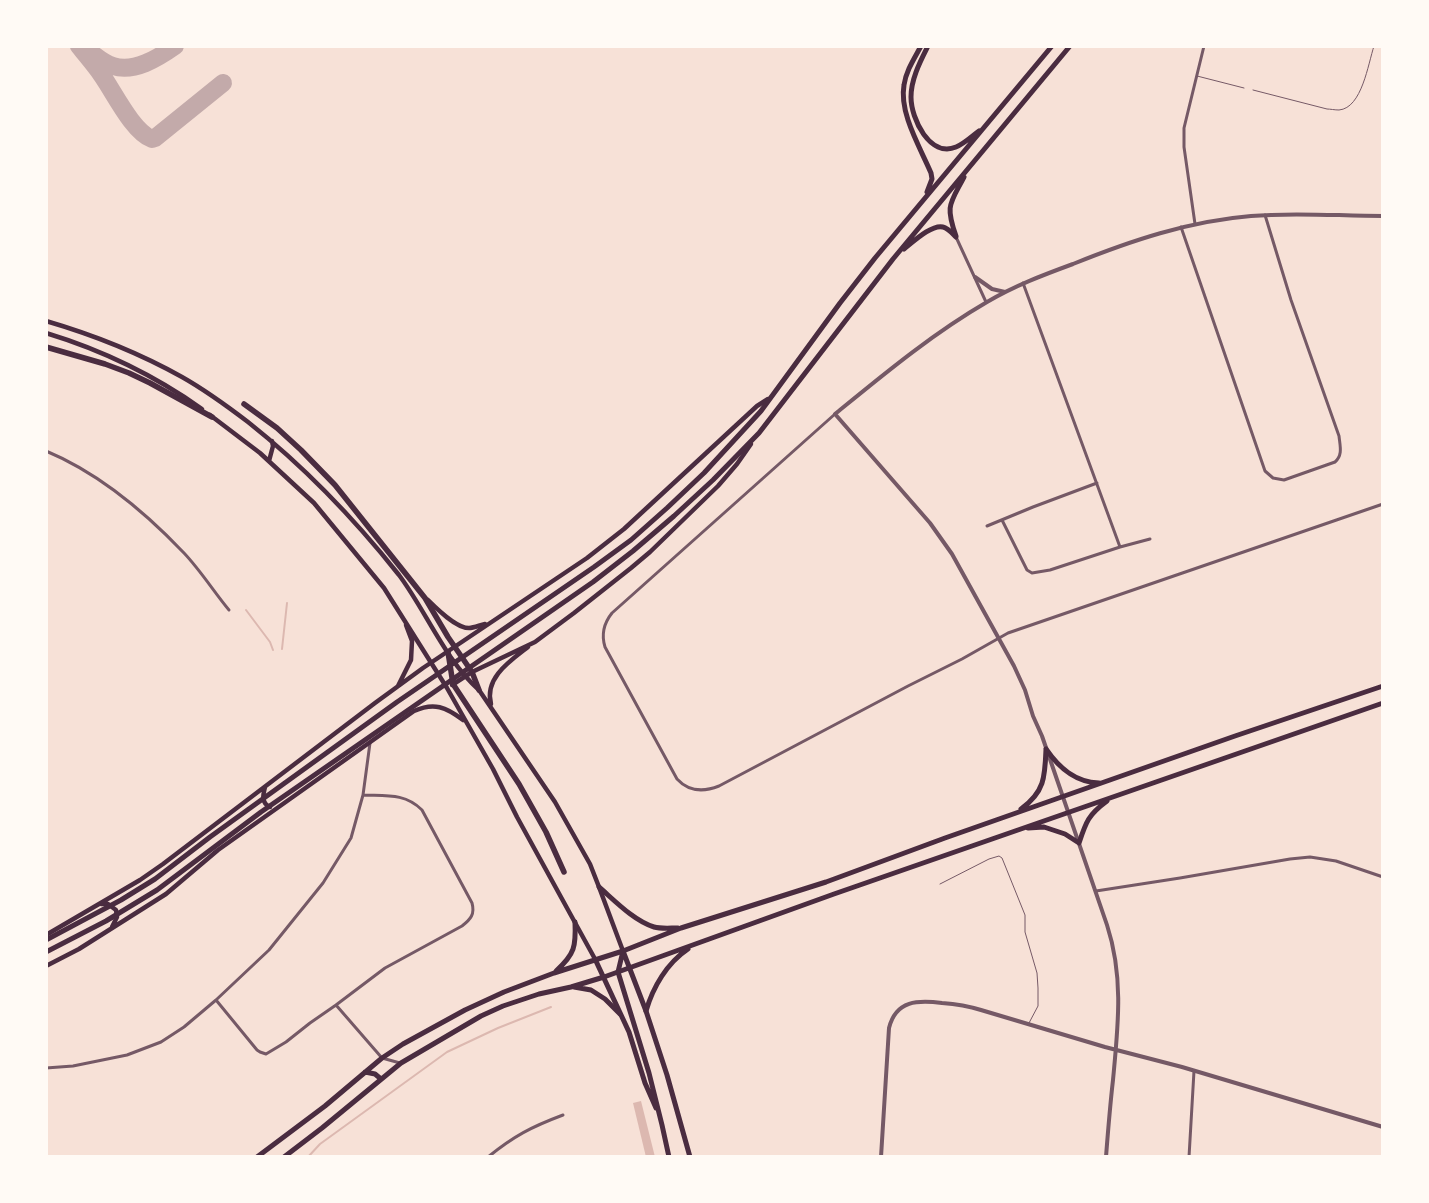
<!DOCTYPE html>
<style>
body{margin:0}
#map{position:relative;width:1429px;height:1203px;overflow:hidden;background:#f7e1d7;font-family:Ubuntu,sans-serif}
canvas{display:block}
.frame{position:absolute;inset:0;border:48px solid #fffaf5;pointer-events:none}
</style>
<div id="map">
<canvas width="1429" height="1203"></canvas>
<div class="frame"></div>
</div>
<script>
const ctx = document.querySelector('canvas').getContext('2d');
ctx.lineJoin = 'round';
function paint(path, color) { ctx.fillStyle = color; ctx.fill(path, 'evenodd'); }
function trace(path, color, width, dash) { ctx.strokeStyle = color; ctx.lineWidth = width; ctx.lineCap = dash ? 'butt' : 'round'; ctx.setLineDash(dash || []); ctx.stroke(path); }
paint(new Path2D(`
 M641,1101L655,1157H646L633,1103Z`), '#dcb8b0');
trace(new Path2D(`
 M246,610L270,642L273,650
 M282,649L287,603
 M308,1157L320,1144L447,1052L498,1028L551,1007`), '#dcb8b0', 2);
trace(new Path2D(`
 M79,46C86,55 94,64 101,74C114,92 132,131 152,139L155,138L223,83
 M90,52C97,57 105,64 113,66C134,73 158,58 175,46`), '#c3aaaa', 18);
trace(new Path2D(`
 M1197,76L1244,88
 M1253,90L1327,109C1330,109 1335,110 1339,110C1362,108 1368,64 1374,46
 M940,884L989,859L999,856L1002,858L1025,915V932L1037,973L1038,988V1006L1029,1023`), '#755966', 1);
trace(new Path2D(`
 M1195,224L1184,147V128L1204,46
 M1181,227L1265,471L1273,478L1284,480L1335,462C1343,455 1340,446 1339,436L1291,300L1265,215
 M956,237L986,302
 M1023,283L1120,547
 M835,414L612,613C604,623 601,634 605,647L677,779C689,792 704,792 719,786L908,686L962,659L1008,633L1383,504
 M46,451C99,473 145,512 184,553C201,571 214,592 229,610
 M1002,520L1027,570L1032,573L1050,570L1120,547L1150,539
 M987,526L1033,507L1097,483
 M1096,891L1180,878L1290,859L1310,857L1336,861L1383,877
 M216,1000L257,1050L260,1052L266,1054L286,1042L310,1023L336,1005L385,968L462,926C471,919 475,914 472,903L422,810C405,793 386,796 363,795
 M336,1005L382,1058L400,1063
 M46,1068L73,1066L127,1055L161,1042L184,1027L216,1000L269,950L323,883L351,838L363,795L370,743
 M488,1157C514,1136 531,1127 563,1115
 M1189,1157L1194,1071`), '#755966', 3);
trace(new Path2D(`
 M975,277L992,289L1005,292
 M881,1157L889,1028C896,1000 918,1000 942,1003C955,1004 968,1006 981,1010L1105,1047L1182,1067L1383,1127
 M1106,1157C1108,1131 1110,1106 1113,1080C1118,1027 1124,977 1107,925L1042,736L1033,716L1025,690L1014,666L952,554L930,523L835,414C884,374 932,334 987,302C1014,286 1043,275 1073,264C1130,241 1189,221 1251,216C1295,212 1339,216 1383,216`), '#755966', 4);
trace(new Path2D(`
 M46,321C94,335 139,353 182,377C205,390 227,406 248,422C306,468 353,517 399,575C426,611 445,660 479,690L555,802L590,864L599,887L623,951
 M46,333C102,350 154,375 202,409
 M210,415L260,453L314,503L384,588L447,688L493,769L517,817L595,959
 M269,461L273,446L272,441
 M428,600C437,609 456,628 469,628C474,628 480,625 485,624
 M452,685L472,672L535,642L574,613L631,568L650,552L718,486L737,464L751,444
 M398,686L411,660L412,641L406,625
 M491,704C484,678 510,661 528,647
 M265,787C263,795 261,803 270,807
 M101,904H108L116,910L117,917L112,927
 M46,935L140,880L163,864L375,703L423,668L587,558L624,529L757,406L768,399
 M46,966L79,949L166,894L218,850L414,711C434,702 446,707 463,720`), '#4a2c40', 4.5);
trace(new Path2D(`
 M623,951L646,1011L667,1075L690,1157
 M623,951L618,972L649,1073L662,1125L669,1157
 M595,959L629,1032L645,1083L656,1108`), '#4a2c40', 5);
trace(new Path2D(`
 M921,46C914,59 906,71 904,85C899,113 920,147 931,173L932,179L927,192
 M928,46C920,62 911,79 911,97C911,119 930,158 956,147C964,144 972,136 979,131
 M956,236C945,205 950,204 964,177
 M904,249C913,242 932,224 943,227C948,228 952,233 956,237
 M1046,749C1059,768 1075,782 1099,783
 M1021,809C1045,792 1045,776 1046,749
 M1028,828L1044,827L1065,834L1079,843C1086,822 1088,815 1107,801
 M599,887C614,900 634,921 654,927C661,929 670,928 678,928
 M46,940L121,900L155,879L210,837L397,702L594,567L631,540L667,508L704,473L761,411L840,303L875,258L1052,46
 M46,952L106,921L157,890L261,812L593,582L633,551L674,516L713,480L759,433L893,259L1070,46
 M556,971C575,954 576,946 575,922
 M574,987L591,990L605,999L620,1014
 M646,1011C653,987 667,963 688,949
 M365,1072L375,1074L381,1079
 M257,1157L325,1106L382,1058L403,1044L465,1010L504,992L554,973L623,951L681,928L826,882L945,838L1235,736L1383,686
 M284,1157L322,1128L401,1063L481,1016L503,1006L539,994L571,987L604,977L834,894L1383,703`), '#4a2c40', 5);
trace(new Path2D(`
 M46,347L105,364L129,373L150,383L212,417
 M244,404L277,428L301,450L335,485L425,598L448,637L472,672L479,690
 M448,652L453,684L519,784L546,832L564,872`), '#4a2c40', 5.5);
</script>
